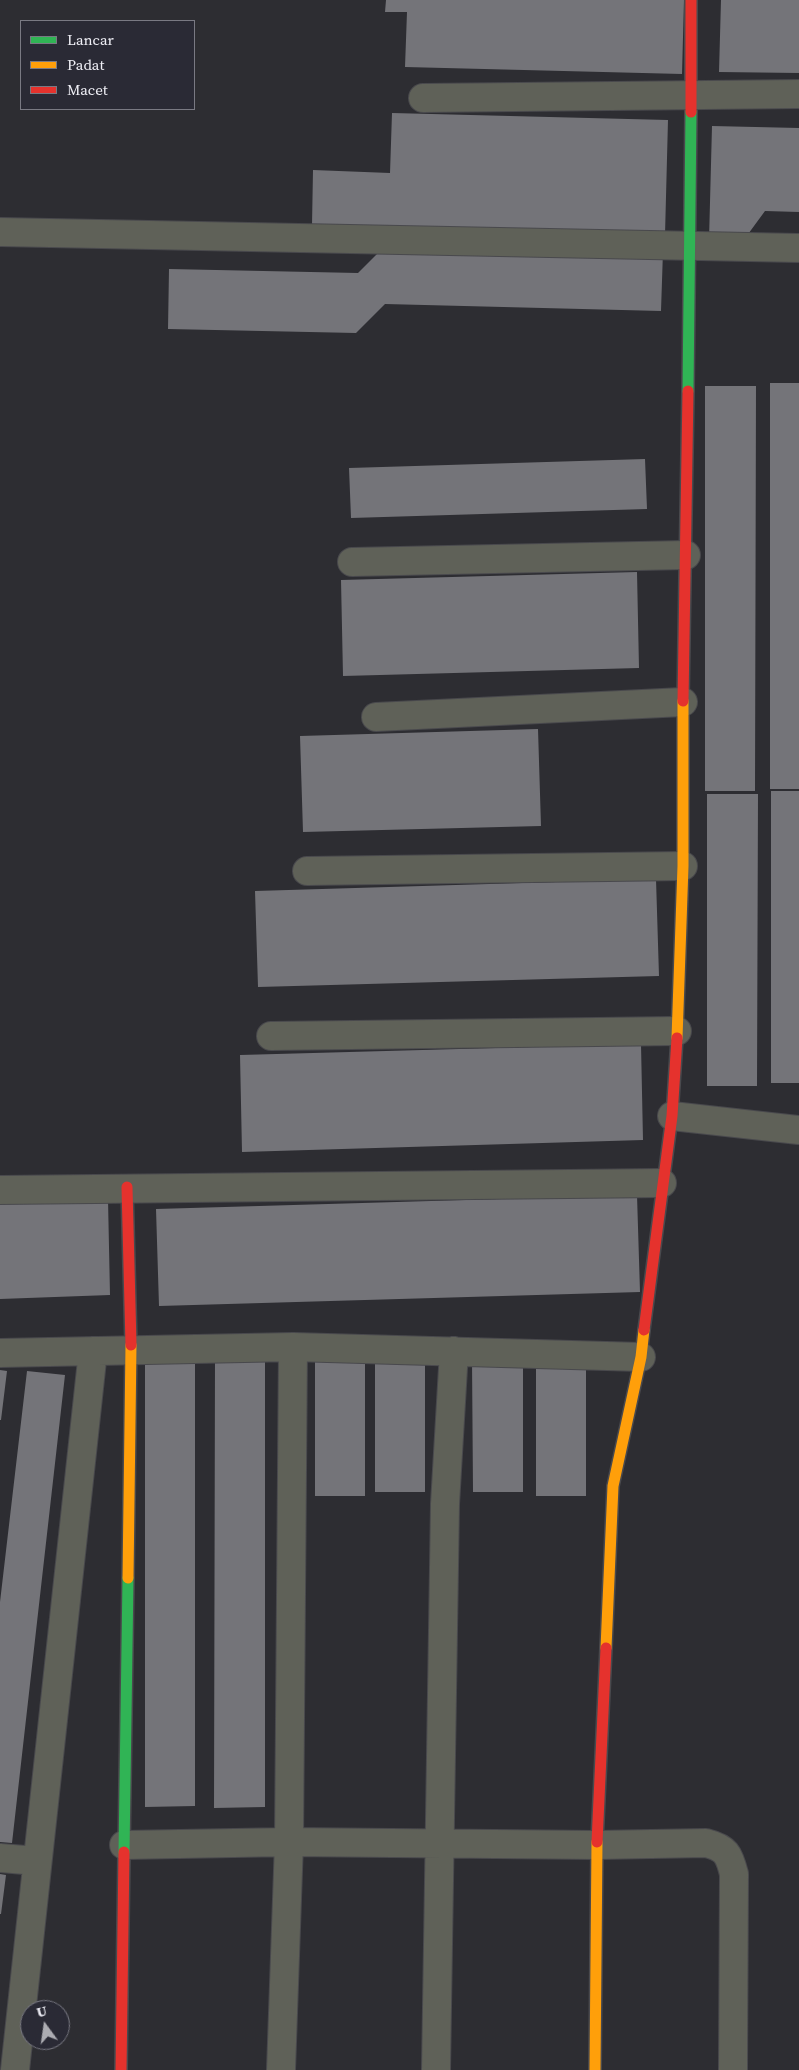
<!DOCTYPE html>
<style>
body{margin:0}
#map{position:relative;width:799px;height:2070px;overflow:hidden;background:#2d2d32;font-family:"Source Serif 4",serif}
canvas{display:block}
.legend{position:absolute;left:20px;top:20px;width:175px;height:90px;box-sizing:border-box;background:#2a2a35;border:1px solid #797983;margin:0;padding:6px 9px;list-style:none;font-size:15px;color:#f0f0f7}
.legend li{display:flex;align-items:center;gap:10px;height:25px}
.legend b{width:25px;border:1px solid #797983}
.north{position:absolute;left:20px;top:2000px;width:50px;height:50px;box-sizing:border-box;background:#2a2a35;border:1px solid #797983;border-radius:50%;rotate:346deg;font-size:14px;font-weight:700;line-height:20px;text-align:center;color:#f0f0f7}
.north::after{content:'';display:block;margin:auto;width:18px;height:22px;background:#acacb2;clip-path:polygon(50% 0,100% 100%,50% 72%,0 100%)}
</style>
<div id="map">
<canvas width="799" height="2070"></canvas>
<ul class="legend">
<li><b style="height:6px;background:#30b455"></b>Lancar</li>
<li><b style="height:6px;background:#ff9f0a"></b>Padat</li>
<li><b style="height:6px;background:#e5322d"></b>Macet</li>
</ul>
<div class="north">U</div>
</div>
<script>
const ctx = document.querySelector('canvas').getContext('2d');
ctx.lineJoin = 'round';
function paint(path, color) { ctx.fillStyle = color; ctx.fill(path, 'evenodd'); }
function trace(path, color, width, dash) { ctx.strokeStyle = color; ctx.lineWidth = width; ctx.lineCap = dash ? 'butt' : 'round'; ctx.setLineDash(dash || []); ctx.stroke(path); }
paint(new Path2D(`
 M386,0H684L682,74L405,67L407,12H385Z
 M721,0H799V73L719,72Z
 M392,113L668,120L665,235L312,225L313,170L390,173Z
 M712,126L799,128V212L765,211L743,241L709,240Z
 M387,244L663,251L661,311L385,304L356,333L168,329L169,269L358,273Z
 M770,383H799V789H770Z
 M705,386H756L755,791H705Z
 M645,459L647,509L351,518L349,468Z
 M637,572L639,668L343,676L341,580Z
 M538,729L541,826L303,832L300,736Z
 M771,791H799V1083H771Z
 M707,794H758L757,1086H707Z
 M656,879L659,976L258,987L255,891Z
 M641,1044L643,1140L242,1152L240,1055Z
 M637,1195L640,1292L159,1306L156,1209Z
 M108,1199L110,1295L0,1299V1202Z
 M145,1353H195V1806L145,1807Z
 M215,1354H265V1807L214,1808Z
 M315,1358H365V1496H315Z
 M375,1360H425V1492H375Z
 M472,1360H523V1492H473Z
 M536,1364H586V1496H536Z
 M0,1370L7,1371L1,1420H0Z
 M27,1371L65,1375L12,1843L0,1842V1602Z
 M0,1874L6,1875L1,1914H0Z`), '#747479');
const street = new Path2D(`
 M423,98L799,94
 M0,232L799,248
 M352,562L686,555
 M376,717L683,702
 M307,871L683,866
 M271,1036L677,1031
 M672,1116L799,1130
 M0,1190L662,1183
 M0,1353L293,1347L641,1357
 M124,1845L289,1842L597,1845L706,1843C726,1848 729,1854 734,1874L733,2070
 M0,1858L37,1861
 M15,2070L93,1351
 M281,2070L289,1842L293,1347
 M436,2070L445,1504L454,1351`);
const fast = new Path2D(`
 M688,391L691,112
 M124,1852L128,1578`);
const slow = new Path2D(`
 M677,1038L683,866V701
 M128,1578L131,1345
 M606,1648L613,1486L641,1357L644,1330
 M595,2070L597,1842`);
const jam = new Path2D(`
 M691,112V0
 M683,701L688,391
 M127,1187L131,1345
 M644,1330L672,1116L677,1038
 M597,1842L606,1648
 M121,2070L124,1852`);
trace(street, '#49494d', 30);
trace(fast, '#49494d', 14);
trace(slow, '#49494d', 14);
trace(jam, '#49494d', 14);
trace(street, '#5f6158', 28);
trace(fast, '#30b455', 11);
trace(slow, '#ff9f0a', 11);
trace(jam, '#e5322d', 11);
</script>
